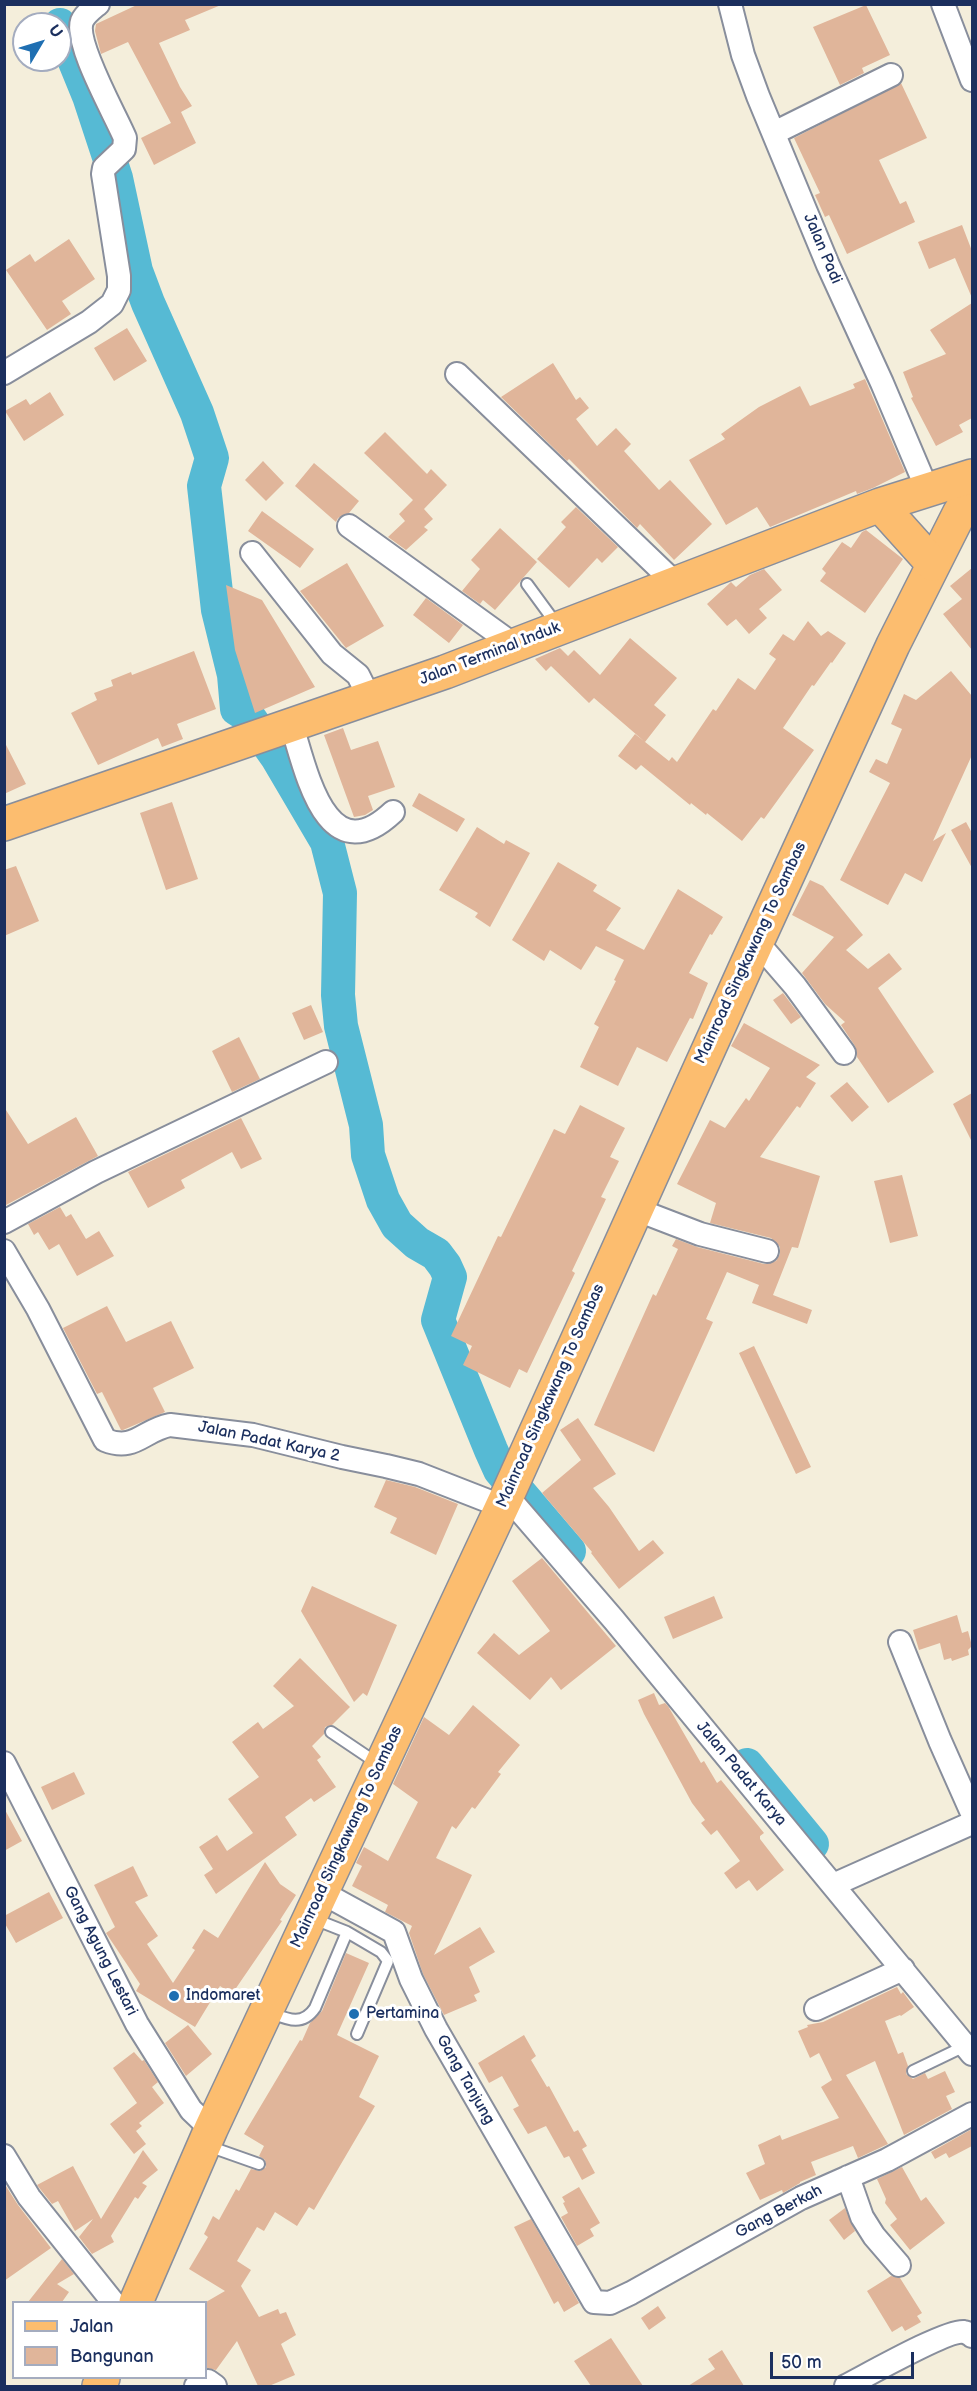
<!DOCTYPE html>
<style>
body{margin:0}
#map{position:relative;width:977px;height:2391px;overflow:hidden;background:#f4eedb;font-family:"Balsamiq Sans",sans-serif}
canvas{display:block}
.frame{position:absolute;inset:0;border:6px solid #1b2f5e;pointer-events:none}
.legend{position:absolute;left:12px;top:2301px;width:195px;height:78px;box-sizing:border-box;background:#fff;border:2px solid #a4acbf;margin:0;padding:8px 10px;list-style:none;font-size:18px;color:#1b2f5e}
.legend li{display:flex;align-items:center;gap:12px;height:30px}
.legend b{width:30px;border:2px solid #a4acbf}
.north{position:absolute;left:12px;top:12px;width:60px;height:60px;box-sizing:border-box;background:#fff;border:2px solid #a4acbf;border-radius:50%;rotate:52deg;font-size:16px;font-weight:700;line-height:24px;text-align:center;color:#1b2f5e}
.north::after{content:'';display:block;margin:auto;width:21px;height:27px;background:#1f6fb2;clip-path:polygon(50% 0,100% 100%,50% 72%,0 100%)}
.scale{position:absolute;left:770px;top:2352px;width:144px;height:27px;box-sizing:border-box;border:3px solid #1b2f5e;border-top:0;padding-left:8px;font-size:18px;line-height:21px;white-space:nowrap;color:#1b2f5e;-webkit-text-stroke:4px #fff;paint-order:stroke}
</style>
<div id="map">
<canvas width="977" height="2391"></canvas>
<div class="frame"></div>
<ul class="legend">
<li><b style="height:8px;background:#fcbd6f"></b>Jalan</li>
<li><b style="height:16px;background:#e0b59a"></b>Bangunan</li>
</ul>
<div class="north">U</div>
<div class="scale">50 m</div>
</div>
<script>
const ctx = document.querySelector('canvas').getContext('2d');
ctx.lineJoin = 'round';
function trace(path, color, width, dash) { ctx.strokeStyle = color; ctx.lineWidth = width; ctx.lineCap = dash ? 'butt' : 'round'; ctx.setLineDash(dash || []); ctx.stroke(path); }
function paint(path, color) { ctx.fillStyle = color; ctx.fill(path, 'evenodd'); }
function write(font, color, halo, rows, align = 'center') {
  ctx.font = font + ' "Balsamiq Sans",sans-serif'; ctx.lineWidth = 6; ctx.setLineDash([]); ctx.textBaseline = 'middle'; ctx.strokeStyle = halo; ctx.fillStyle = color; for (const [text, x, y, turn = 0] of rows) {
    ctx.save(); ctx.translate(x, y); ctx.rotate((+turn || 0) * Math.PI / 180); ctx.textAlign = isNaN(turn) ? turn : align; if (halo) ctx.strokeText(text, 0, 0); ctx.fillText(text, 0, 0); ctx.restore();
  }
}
trace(new Path2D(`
 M60,25L89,96L116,178L136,271L148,303L197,413L212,458L204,486L218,610L234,675L237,709L248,716L277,757L327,842L340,893L338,995L341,1026L366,1125L368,1155L383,1200L397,1225L417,1243L436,1254L445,1266L450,1277L438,1320L491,1450L500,1470L569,1551
 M747,1765L812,1844`), '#56bad4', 34);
paint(new Path2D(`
 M139,4L221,5L185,20L190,30L159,43L180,87L192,106L181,112L196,143L154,165L141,138L171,123L128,42L101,54L95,31L96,24Z
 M866,5L890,55L862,68L864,73L840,85L813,27Z
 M901,83L927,138L879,160L900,204L906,201L915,222L847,254L829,215L825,217L815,195L820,193L794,138Z
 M962,225L972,251V298L955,258L929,269L918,242Z
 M69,239L95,279L62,301L71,314L47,330L6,270L30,254L35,262Z
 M972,303V418L959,425L963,432L936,446L911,398L913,397L903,372L946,354L930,330Z
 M127,328L147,361L114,381L94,348Z
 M553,363L576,400L580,397L589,408L576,419L597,446L616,428L631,444L624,451L659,490L670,480L712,524L674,560L640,524L637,528L569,459L567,461L501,397Z
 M865,379L905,472L873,488L857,494L856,491L770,527L757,507L726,525L689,460L725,439L721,434L759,407L800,386L810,406L855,388L853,384Z
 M50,392L64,415L24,441L5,411L26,399L30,405Z
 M385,432L427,474L431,469L447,485L424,509L433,519L424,527L428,530L406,550L388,537L405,521L399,514L413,500L364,453Z
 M263,461L284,483L266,501L245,480Z
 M314,463L359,501L349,513L338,518L336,522L295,486Z
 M576,507L618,547L602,563L597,558L569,588L537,559L566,527L561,522Z
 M262,511L314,549L300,568L248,531Z
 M500,528L537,562L495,610L483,600L480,604L462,591L480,569L471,560Z
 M866,530L903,559L865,613L820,581L826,573L822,569L842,542L851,548L862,532Z
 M347,563L384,626L346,648L300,591Z
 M972,568V650L943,614L962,599L950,586Z
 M764,569L782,590L759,609L767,618L749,634L736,619L727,626L707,604L731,582L736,587L750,575Z
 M226,585L262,600L315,687L255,713L235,650Z
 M426,598L463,625L449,643L413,615Z
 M808,621L821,636L828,631L846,643L832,663L831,662L814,686L812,685L783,728L814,750L764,819L761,817L742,841L707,813L706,815L691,803L690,805L641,765L636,770L618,756L635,734L669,761L672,757L677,762L713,709L716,711L738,678L755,690L776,659L769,654L783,634L794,641Z
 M630,638L677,678L654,705L666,715L645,742L594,698L589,703L551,666L546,671L535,659L560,648L568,656L574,650L600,675Z
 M194,651L216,709L177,724L183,739L162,747L158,738L98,765L71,713L97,700L94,693L113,686L111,680L131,672L132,675Z
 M951,671L972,696V755L933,841L946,833L922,882L905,873L888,905L840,880L890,783L869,772L876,759L887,764L902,729L891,724L904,694L916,700Z
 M343,728L351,750L378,741L395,787L368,796L373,810L365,815L354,817L324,735Z
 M4,741L26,784L4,794Z
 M419,793L465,819L457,832L412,806Z
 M172,802L198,879L166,890L140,813Z
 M966,822L972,833V868L951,830Z
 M477,827L504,844L506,840L530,853L490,927L475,917L478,913L439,890Z
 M558,862L597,885L593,891L621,908L606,930L644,950L678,889L723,917L712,935L710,934L689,973L708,983L693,1019L690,1018L667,1062L637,1047L618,1086L580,1067L599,1027L594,1024L616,981L614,980L624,960L596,946L581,970L550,950L544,961L512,940Z
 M16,866L39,921L4,936V870Z
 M810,880L823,886L863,935L846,950L868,969L889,953L902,969L878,988L934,1072L888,1103L857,1057L855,1046L841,1025L845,1022L825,1004L802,973L834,937L792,915Z
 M783,993L801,1017L791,1024L773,1000Z
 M311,1005L323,1032L304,1040L292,1013Z
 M744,1023L820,1065L806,1077L816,1083L800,1108L797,1106L760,1157L820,1176L798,1248L792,1247L773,1295L812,1310L807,1324L752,1303L759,1285L727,1272L706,1319L713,1322L654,1452L594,1425L653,1294L656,1296L678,1249L672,1246L676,1239L697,1247L764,1264L776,1261L780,1254V1247L771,1238L710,1223L716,1203L677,1184L710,1120L725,1128L746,1098L749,1101L770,1068L731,1046Z
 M239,1037L260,1079L232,1092L212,1051Z
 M847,1082L869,1107L852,1122L830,1096Z
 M972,1093V1142L953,1104Z
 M580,1105L625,1128L610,1157L619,1161L601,1197L606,1199L572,1271L575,1273L527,1373L519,1369L510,1388L463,1365L472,1346L451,1336L498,1236L501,1237L554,1129L565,1134Z
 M4,1107L28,1144L76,1117L98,1156L6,1205L4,1202Z
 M241,1118L262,1159L241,1169L232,1152L181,1180L185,1188L148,1208L128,1172Z
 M902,1175L918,1236L890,1243L874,1181Z
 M60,1207L66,1217L71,1214L86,1239L99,1231L114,1256L77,1276L59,1244L49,1250L38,1232L34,1235L28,1224Z
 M107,1306L126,1342L171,1321L194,1368L153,1388L165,1412L123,1430H121L102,1392L97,1394L63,1328Z
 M754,1346L811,1467L796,1474L739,1353Z
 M578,1418L616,1474L593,1488L609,1507L639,1551L653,1540L664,1553L619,1589L591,1553L592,1552L542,1493L581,1460L560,1430Z
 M386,1480L415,1487L458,1504L436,1555L390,1533L397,1518L374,1507Z
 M542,1558L616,1646L561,1690L551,1677L530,1700L477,1653L494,1633L519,1655L550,1631L512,1581Z
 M312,1586L397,1625L367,1696L363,1693L354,1702L301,1611Z
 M714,1596L723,1618L673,1639L664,1617Z
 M957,1615L962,1633L968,1631L972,1646L968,1650L969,1655L952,1661L951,1658L944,1660L940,1643L919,1650L913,1630Z
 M300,1658L350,1707L332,1725L325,1727L324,1734L312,1746L321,1757L317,1760L336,1787L314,1802L311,1798L285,1817L297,1835L216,1894L204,1875L213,1869L199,1847L217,1835L227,1851L253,1833L228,1799L259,1777L232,1742L258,1722L263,1729L294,1706L273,1686Z
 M654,1693L659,1705L665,1703L668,1706L701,1763L704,1761L717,1783L721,1780L764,1833L760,1836V1839L784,1870L757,1891L749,1880L736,1889L724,1873L740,1861L717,1830L711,1835L701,1823L705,1820L692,1803L644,1714L638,1700Z
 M473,1705L520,1745L498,1772L501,1774L475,1809L472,1807L456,1829L452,1826L436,1858L472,1875L434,1955L480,1927L495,1952L469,1967L480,1992L474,1995L477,2001L444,2015L423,1974L409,1933L412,1926L385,1912L388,1905L352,1886L362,1866L356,1863L364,1847L388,1861L418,1802L393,1784L424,1717L449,1735Z
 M74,1772L85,1794L52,1810L41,1787Z
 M4,1808L22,1841L4,1851Z
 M265,1862L280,1884L296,1895L280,1920L282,1921L232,1994L220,1986L195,2027L136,1991L140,1984L106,1933L115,1927L94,1885L133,1866L148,1896L135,1902L158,1936L147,1944L173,1983L195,1950L192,1948L204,1929L218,1938Z
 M49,1892L63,1918L16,1943L4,1922V1916Z
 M346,1953L369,1963L337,2035L379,2056L359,2097L375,2106L314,2210L309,2207L297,2226L275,2212L264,2231L257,2227L237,2261L251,2270L241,2286L259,2317L278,2309L280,2314L286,2312L296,2335L281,2344L295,2375L269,2386H258L237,2341L216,2370L206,2368V2302L225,2291L189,2269L208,2237L204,2234L213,2216L219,2220L236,2189L239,2191L251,2169L260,2171L266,2167L265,2160L259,2156L264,2146L244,2134L300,2040L302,2041L310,2023L322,2011Z
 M897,1987L901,1994L903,1992L914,2007L901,2016L900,2015L885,2021L898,2054L903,2052L908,2066L906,2074L913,2079L925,2073L928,2079L945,2071L955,2092L946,2096L952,2109L904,2135L875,2061L846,2075L888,2144L858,2158L853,2146L811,2162L816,2175L800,2182V2183L783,2193L782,2190L760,2200L746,2173L765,2164L758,2145L780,2135L782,2140L839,2118L821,2087L832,2080L819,2053L810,2058L798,2031L808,2027L807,2025L823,2022Z
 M188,2025L212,2054L186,2076L165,2043Z
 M524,2035L536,2056L531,2060L547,2087L549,2086L574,2132L578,2130L587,2146L582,2149L595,2173L582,2180L569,2156L564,2158L546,2126L528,2134L513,2109L519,2106L502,2076L489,2083L478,2063Z
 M134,2052L142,2061L144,2060L158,2082L152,2087L164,2103L139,2123L142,2126L136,2131L146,2144L134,2154L110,2124L137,2103L113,2068Z
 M972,2129V2146L949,2158L946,2153L935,2159L931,2152Z
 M143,2150L158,2170L142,2183L147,2186L138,2199L135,2197L111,2236L114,2242L92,2254L79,2237L93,2219L75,2231L58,2201L52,2204L37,2185L73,2166L101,2219Z
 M902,2167L921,2201L926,2197L945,2223L910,2250L890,2225L897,2219L885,2203L886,2199L877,2179Z
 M4,2183L18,2205L51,2248L4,2281Z
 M579,2187L600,2223L590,2229L594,2236L577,2246L561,2217L568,2213L563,2203L565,2202L562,2197Z
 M845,2208L855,2231L844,2240L829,2220Z
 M531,2219L579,2303L564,2312L558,2301L554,2304L514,2227Z
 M62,2259L74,2274L57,2284L69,2292L62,2302H28Z
 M891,2276L900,2278L922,2313L917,2316L921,2322L905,2331L902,2326L892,2332L867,2291Z
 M658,2306L666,2318L649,2330L641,2318Z
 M611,2338L643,2386H591L574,2361Z
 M722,2350L744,2386H688L715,2369L708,2359Z`), '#e0b59a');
const service = new Path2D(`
 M527,584L557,625
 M331,1732L377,1763
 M347,1932L381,1952L388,1961L357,2034
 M269,2012C287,2019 302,2027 315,2008L347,1932L314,1919
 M913,2071L965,2046
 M208,2146L259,2164`);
const minor = new Path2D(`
 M730,4L743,55L758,96L828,265L882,383L927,489
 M943,4L972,80
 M774,133L891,75
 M4,373L89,322L112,304L119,290V276L103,174L104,168L124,149L125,138C115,114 74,43 82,21C85,14 92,9 98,4
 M457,374L675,583
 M349,526L514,645
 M252,553L332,654L358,675L369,697
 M291,723C306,770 326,875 393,812
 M757,942L795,986L844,1053
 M635,1209L700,1234L767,1251
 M4,1222L96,1172L326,1062
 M4,1251L38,1309L105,1440C135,1452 143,1430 170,1425L253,1435L342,1457L386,1466L419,1474L501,1506
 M507,1496L614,1620L972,2054
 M900,1642L940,1741L972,1813
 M4,1763L137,2024L191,2110L211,2129
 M833,1885L972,1823
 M321,1892L394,1932L411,1979L436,2029L594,2302L610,2303L631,2293L801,2198L887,2160L972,2114
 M816,2009L903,1969
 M4,2156L29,2197L113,2302
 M848,2177L862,2217L874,2236L899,2265
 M196,2386L208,2381L215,2386
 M846,2386C864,2377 948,2329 964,2332C965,2332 972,2335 972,2336`);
const primary = new Path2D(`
 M136,2302L211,2129L507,1496L757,942L893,645L960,512L972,493
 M99,2386L103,2378`);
const trunk = new Path2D(`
 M880,505L933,564
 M4,824L445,672L880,505L972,476`);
trace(service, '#888e9c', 14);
trace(minor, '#888e9c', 26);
trace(primary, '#888e9c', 36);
trace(trunk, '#888e9c', 36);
trace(service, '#fff', 10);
trace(minor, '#fff', 22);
trace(primary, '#fcbd6f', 33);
trace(trunk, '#fcbd6f', 33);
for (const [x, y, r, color] of [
 [174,1996,6,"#1f6fb2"],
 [354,2014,6,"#1f6fb2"]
]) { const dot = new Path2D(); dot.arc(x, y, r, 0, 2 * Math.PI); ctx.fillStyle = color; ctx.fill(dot); trace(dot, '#fff', 2); }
write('16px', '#1b2f5e', '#fff', [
 ["Jalan Padi",822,249,67],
 ["Jalan Terminal Induk",490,654,-21],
 ["Mainroad Singkawang To Sambas",751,953,-65],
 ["Mainroad Singkawang To Sambas",551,1396,-66],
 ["Jalan Padat Karya 2",269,1442,12],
 ["Jalan Padat Karya",741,1774,50],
 ["Mainroad Singkawang To Sambas",347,1837,-65],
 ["Gang Agung Lestari",100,1951,63],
 ["Gang Tanjung",465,2080,60],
 ["Gang Berkah",779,2212,-28]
]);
write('16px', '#1b2f5e', '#fff', [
 ["Indomaret",186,1996],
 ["Pertamina",366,2014]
], 'left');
</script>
